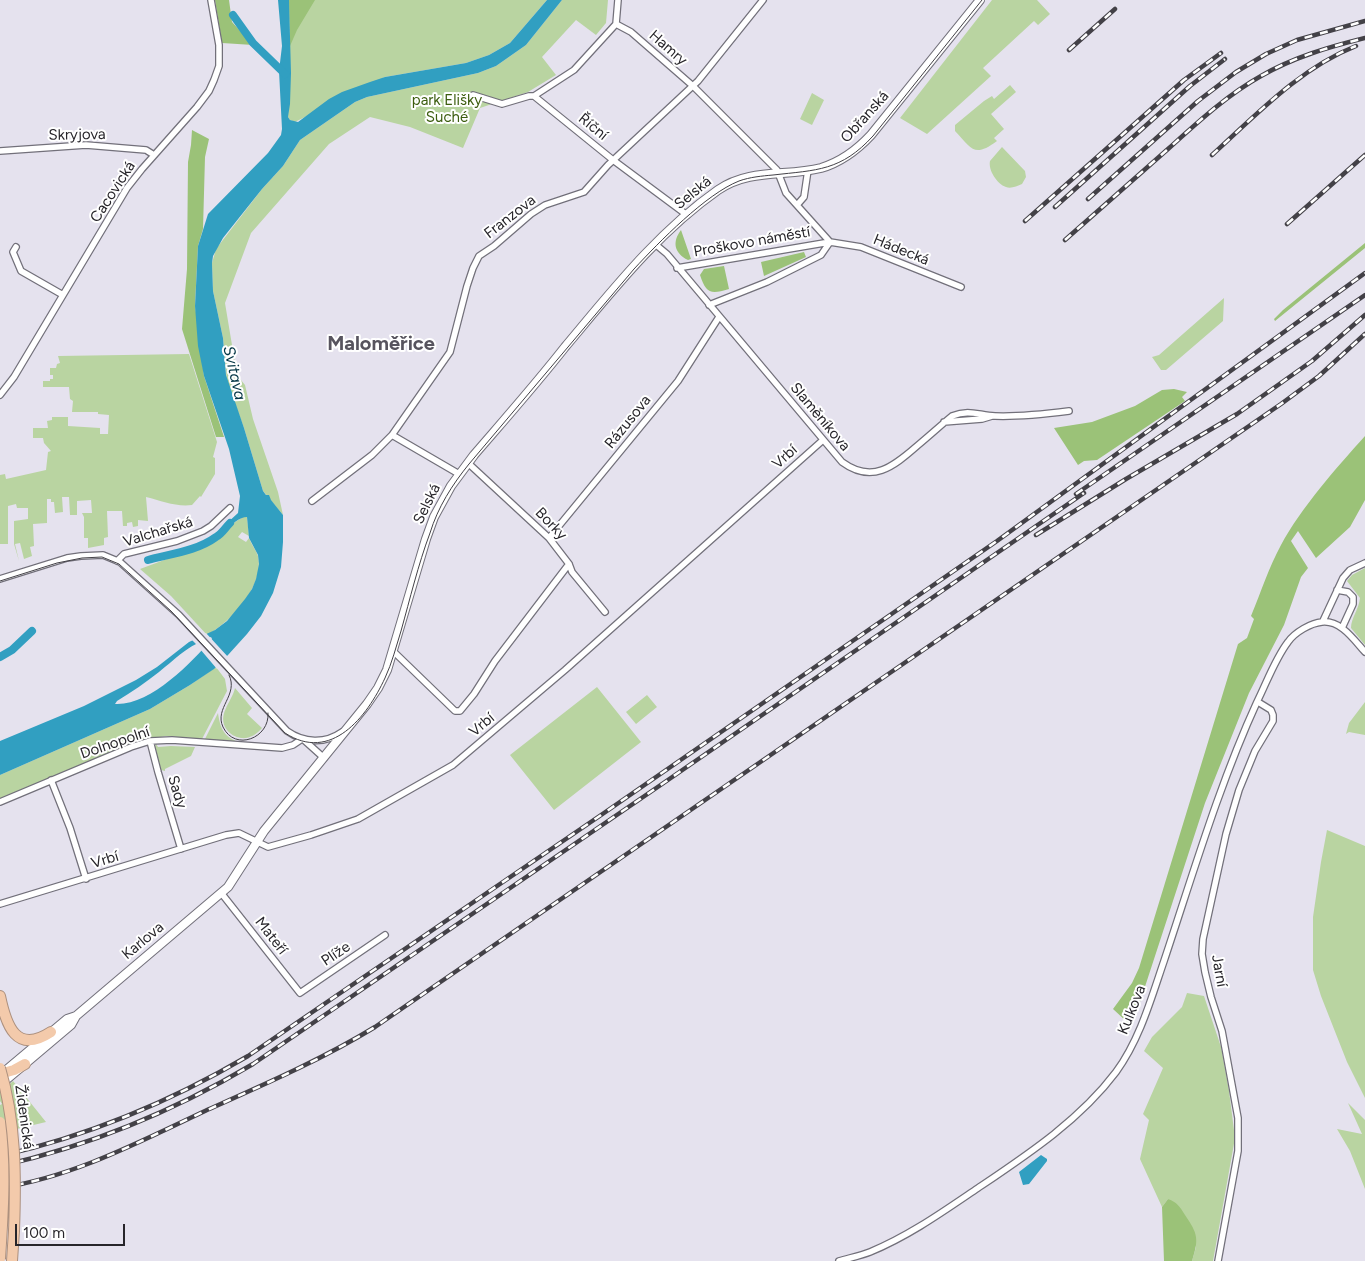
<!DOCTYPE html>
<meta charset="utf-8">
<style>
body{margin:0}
#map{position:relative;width:1365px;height:1261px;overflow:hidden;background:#e5e2ee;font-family:Figtree,sans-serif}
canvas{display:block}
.scale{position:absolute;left:15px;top:1224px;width:110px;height:22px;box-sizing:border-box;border:2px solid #27252a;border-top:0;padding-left:6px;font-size:15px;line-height:18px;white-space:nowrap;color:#27252a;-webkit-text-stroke:4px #fff;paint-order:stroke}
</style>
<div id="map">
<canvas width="1365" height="1261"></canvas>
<div class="scale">100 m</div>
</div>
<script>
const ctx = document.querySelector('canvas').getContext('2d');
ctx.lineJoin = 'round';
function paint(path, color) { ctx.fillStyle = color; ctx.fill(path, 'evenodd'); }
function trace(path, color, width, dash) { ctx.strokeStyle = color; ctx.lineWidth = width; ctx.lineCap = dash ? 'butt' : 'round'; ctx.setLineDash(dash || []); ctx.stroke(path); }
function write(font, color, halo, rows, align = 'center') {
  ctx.font = font + ' Figtree,sans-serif'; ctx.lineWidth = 4; ctx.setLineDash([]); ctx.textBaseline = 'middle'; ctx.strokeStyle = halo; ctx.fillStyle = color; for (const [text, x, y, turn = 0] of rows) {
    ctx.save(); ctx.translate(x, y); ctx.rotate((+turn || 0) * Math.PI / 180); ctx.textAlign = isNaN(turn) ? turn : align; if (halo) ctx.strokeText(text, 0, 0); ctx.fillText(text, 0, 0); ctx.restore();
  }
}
paint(new Path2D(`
 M289,0H547L510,43L489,55L466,63L385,77L295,122L290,120L288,117L290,46Z
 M562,0H608L606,23L596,35L576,20L542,57L556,75L528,92L480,108L463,148L410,127L370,117L329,144L251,233L225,303L237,375L245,385L253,419L278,492L283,515L263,491L244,428L227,382L223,338L213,291L212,263L216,249L262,189L283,166L300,140L355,102L367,97L478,73L496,66L526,45Z
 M992,0H1037L1050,14L1038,25L1034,21L983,68L991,76L927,134L900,118Z
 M1010,85L1016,92L991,114L1004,129L994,138L997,141C974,158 972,149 955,131V125L984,101L992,96L994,99Z
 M812,93L824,100L812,125L800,119Z
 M1002,147L1025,171L1026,177L1022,184C1017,186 1011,189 1006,187C997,184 988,170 990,161Z
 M1224,298L1223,321L1166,370H1161L1152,357L1159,355Z
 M189,354L217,442L213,457L215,458V474L201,497L200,496L192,505C176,507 162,501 146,497L148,521L138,520V526L133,527L132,522L127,523V526H123L122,511H107L108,537L104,538V545L88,548V538H84V517L82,513H92L91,500L77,501V515H70L69,497H62L63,512L55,513L54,502H51V499H47V523L33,524L34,546L30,547L32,556L24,559L20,543L15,544L19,561L14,544V521L28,519V508H17L16,504L8,506V544H0V475L5,474L6,479L46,470L48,452L51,451L44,443L43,438H33V428H48L47,421L52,420V417H68V426L100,428V434H108L109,415L98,414V412H72L73,401L70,399L69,387H43V381H50V379H53V375H50V368H56L57,364L60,363L58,356Z
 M243,517H247L249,536L242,532L238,537L246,542L249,538C251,544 256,550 258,556C265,585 231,622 207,635L171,596L140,569L218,540L229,526Z
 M1365,568V645L1351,628C1351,618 1359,609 1360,598L1347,581L1352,575Z
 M216,667L225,679L227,691L202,739L166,736L140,741L0,799V775L150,709L190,685Z
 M597,687L641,742L554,810L510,755Z
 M235,688L252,708L247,714L262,728C256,735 249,739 241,738C235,737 230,734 227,730C216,715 232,702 235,688Z
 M647,695L657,707L636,724L626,712Z
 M1365,702V735L1349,732L1346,734L1349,723Z
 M218,713C220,727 223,736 238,742L205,739Z
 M156,744L158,747L171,746L195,747L191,756L165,769V771L161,770L155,746Z
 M1327,830L1365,846V1098L1347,1062L1321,996L1313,970V917L1321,862Z
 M1187,993L1204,996L1221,1047L1229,1091L1235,1138L1213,1261H1192L1196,1247L1168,1199L1162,1207L1140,1159L1149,1120L1143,1114L1163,1068L1144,1051L1152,1037L1182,1007Z
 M13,1081L46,1122L0,1133V1105L2,1104L0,1101V1093Z
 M1348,1103L1365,1120V1189L1350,1151L1337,1129L1362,1134Z`), '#b9d4a1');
paint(new Path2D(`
 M215,0H229L232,22L253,45L222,43Z
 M289,0H315L297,30L290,46Z
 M192,130L209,139L205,157L203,229L198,246L195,305L204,376L224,437H216L182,329L187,269L188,162L191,145Z
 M681,230L691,259L688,260C674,253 672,242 681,230Z
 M1365,243V248L1275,321L1274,319L1283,310Z
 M804,252L806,257L764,276L761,262Z
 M724,266L729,289C710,295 706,293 700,275L704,269Z
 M1174,389L1187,392L1182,397L1185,401L1097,460L1084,461L1078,465L1054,428L1092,422L1135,406L1162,390Z
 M1365,436V500L1350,527L1316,558L1298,531L1291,541L1308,568L1301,577L1284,625L1249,693L1205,803L1139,1005L1125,1033L1126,1021L1113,1009L1132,983L1139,968L1238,644L1247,638L1254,619L1251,616C1261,592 1269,567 1281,545C1301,508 1337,467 1365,436Z
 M1168,1199C1177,1202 1180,1207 1185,1215C1198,1234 1199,1239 1192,1261H1164L1162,1207Z`), '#9bc278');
paint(new Path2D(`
 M278,0H289L291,73L290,104L288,117L290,120L298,122L329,99L342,92L370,82L385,77L466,63L489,55L510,43L547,0H562L526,45L496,66L478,73L367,97L355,102L300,140L283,166L262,189L223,238L213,256L212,263L213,291L223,338L226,375L244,428L263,491L266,495H269L271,500L283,515V542L281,567L273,593L261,616L247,634L228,655L214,669L190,685L150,709L0,775V741L84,706L136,680L157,667L189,642L215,630L227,621L245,599L252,589L256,579L259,564L258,555L249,538L247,517C240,517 230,525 226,531L223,528L226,524L238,513L240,496L229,449L204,376L198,346L195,306L198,246L208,214L268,153L281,135L282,129L279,71L282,46ZM211,637L212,639C191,663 150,706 115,704L117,701C132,692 146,682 159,672C179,656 186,647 211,637Z
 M1041,1155L1047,1159V1161L1029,1184L1023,1185L1019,1172Z`), '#319fc1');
paint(new Path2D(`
 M206,633L229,658L217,669L200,649L207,641L197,645L191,639Z`), '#e5e2ee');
trace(new Path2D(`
 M233,15L253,43L285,74
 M148,560C170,554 197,551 216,537C222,534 225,528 230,523
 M0,657L12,650L32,631`), '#319fc1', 8);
const street = new Path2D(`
 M616,24L631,32L693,86L777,170L786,193L830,242
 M616,24L618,0
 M473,95L502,104L529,96H534L613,160L687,215
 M534,96L574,70L616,24
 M0,151L86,145L146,150L154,155
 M797,205L804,197L808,170
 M655,244L667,254L842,462C872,484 893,467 917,446C929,436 940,426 952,416C969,409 978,415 995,416C1019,417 1045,414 1069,411
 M16,247L13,252L21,271L63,295
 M677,268L830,242L861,247L961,287
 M709,305L767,282L821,255L830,242
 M0,395L14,377L127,188L142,169L197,107L209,91L214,80L219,66V45L211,0
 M944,422L982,419L992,416
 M392,435L459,474
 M468,463L549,538L569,564L572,572L605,612
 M312,501L372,455L392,435L450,352L467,286L473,268L479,256L494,246L531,214L545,205L584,192L608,165L698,81L763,0
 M549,538L678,381L719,317
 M117,561L124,554L177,541L203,531L211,526L230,508
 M0,579L67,558L81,556L103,555L120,562L179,615L287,731C304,743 325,744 342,732
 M1337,590L1348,592L1353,597V604L1342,628
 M1323,621L1343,578L1350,570L1365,563
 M393,651L455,711H460L474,694L495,661L569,564
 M304,740L324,758
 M150,741L158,772L181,849
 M51,780L70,828L86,879
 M0,802L131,747L150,741L172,740L282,748L293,745L302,739
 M222,894L300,993L385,935
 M0,904L226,835L239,833L268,847L311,835L358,819L453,765L565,670L823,440
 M839,1261C849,1258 860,1256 870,1252C909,1236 944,1211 978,1188C1027,1155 1080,1120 1116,1072C1140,1039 1151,999 1164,961C1193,874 1219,785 1257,702C1267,682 1275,659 1288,642C1295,632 1311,623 1322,622C1341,620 1354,640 1365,652
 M1218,1261L1238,1151V1118L1222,1031L1211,997L1205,972L1202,954L1203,939L1226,834L1239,790L1255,751L1273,721V715L1271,710L1258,702`);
const secondary = new Path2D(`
 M5,1071L67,1019L76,1016L228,887L264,831L367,704L378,688L387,670L426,539L434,517L451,486L474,455C505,419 536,384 565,347C612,291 658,232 718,190C750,168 786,177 821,168C841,162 857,150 871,135L980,0
 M0,1085L71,1025L76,1016`);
const highway = new Path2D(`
 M0,996C6,1025 16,1055 51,1032
 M0,1074L14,1070L25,1064
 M12,1261L14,1231`);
trace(street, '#72707a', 8);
trace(secondary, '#72707a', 10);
trace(highway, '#ac907e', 12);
trace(street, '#fff', 5.5);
trace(secondary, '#fff', 8);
trace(highway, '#f3caab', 10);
trace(new Path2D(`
 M0,581L57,563L82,558L102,557L119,564L171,611L285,733C331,763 367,717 385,678C392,663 396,647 401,631C410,599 418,565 430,533C438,507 452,485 469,464L634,269C659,242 706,194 739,181C750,177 762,176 773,175C817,170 841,171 873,136L982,0
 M229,675C239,695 214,708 223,727C235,752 270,738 268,713`), '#434147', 1);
const rail = new Path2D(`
 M1069,50L1115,9
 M1212,155C1256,115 1300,68 1356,46
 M1088,199L1198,101L1236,72L1266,54L1297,40L1365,21
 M1055,207L1190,86L1225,59
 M1025,221L1184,80L1221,53
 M1287,224L1365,155
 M1065,240C1100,209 1134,179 1168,149C1198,122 1227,95 1261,76C1294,57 1329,47 1365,38
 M1076,494L1365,295
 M1036,535L1126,479L1237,414L1312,361L1365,315
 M0,1156C88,1136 170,1102 248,1056L604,813L997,541L1365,273
 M0,1166C90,1146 174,1111 253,1064L665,782L1084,493
 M0,1188C73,1177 139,1142 205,1111C263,1085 321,1060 375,1027L1281,404L1319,376L1365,334`);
trace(rail, '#434147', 4.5);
trace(rail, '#fff', 2.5, [8]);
const highwayBridge = new Path2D(`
 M0,1068C16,1122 16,1176 14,1231
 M0,1122C6,1168 3,1213 0,1259`);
trace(highwayBridge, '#ac907e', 12, []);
trace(highwayBridge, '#f3caab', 10);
write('15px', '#27252a', '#fff', [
 ["Hamry",668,48,41],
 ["Obřanská",865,117,-48],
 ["Říční",593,127,39],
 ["Skryjova",77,135,-1],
 ["Cacovická",113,192,-57],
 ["Selská",693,193,-39],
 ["Franzova",510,217,-38],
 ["Proškovo náměstí",752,242,-10],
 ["Hádecká",901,250,22],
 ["Slaměníkova",820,417,50],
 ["Rázusova",628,422,-51],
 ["Vrbí",785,457,-42],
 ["Selská",427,504,-64],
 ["Borky",551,524,46],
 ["Valchařská",158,532,-17],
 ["Vrbí",482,725,-40],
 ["Dolnopolní",115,743,-19],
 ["Sady",177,792,73],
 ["Vrbí",105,860,-17],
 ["Mateří",271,936,52],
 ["Karlova",143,941,-40],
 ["Plíže",336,954,-34],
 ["Jarní",1219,971,80],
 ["Kulkova",1132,1010,-68],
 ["Židenická",24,1117,82]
]);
write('15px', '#3c5d0f', '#fff', [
 ["park Elišky",447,101],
 ["Suché",447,118]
]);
write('italic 16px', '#043645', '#fff', [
 ["Svitava",234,373,77]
]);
write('bold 20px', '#57545e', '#fff', [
 ["Maloměřice",381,344]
]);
</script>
